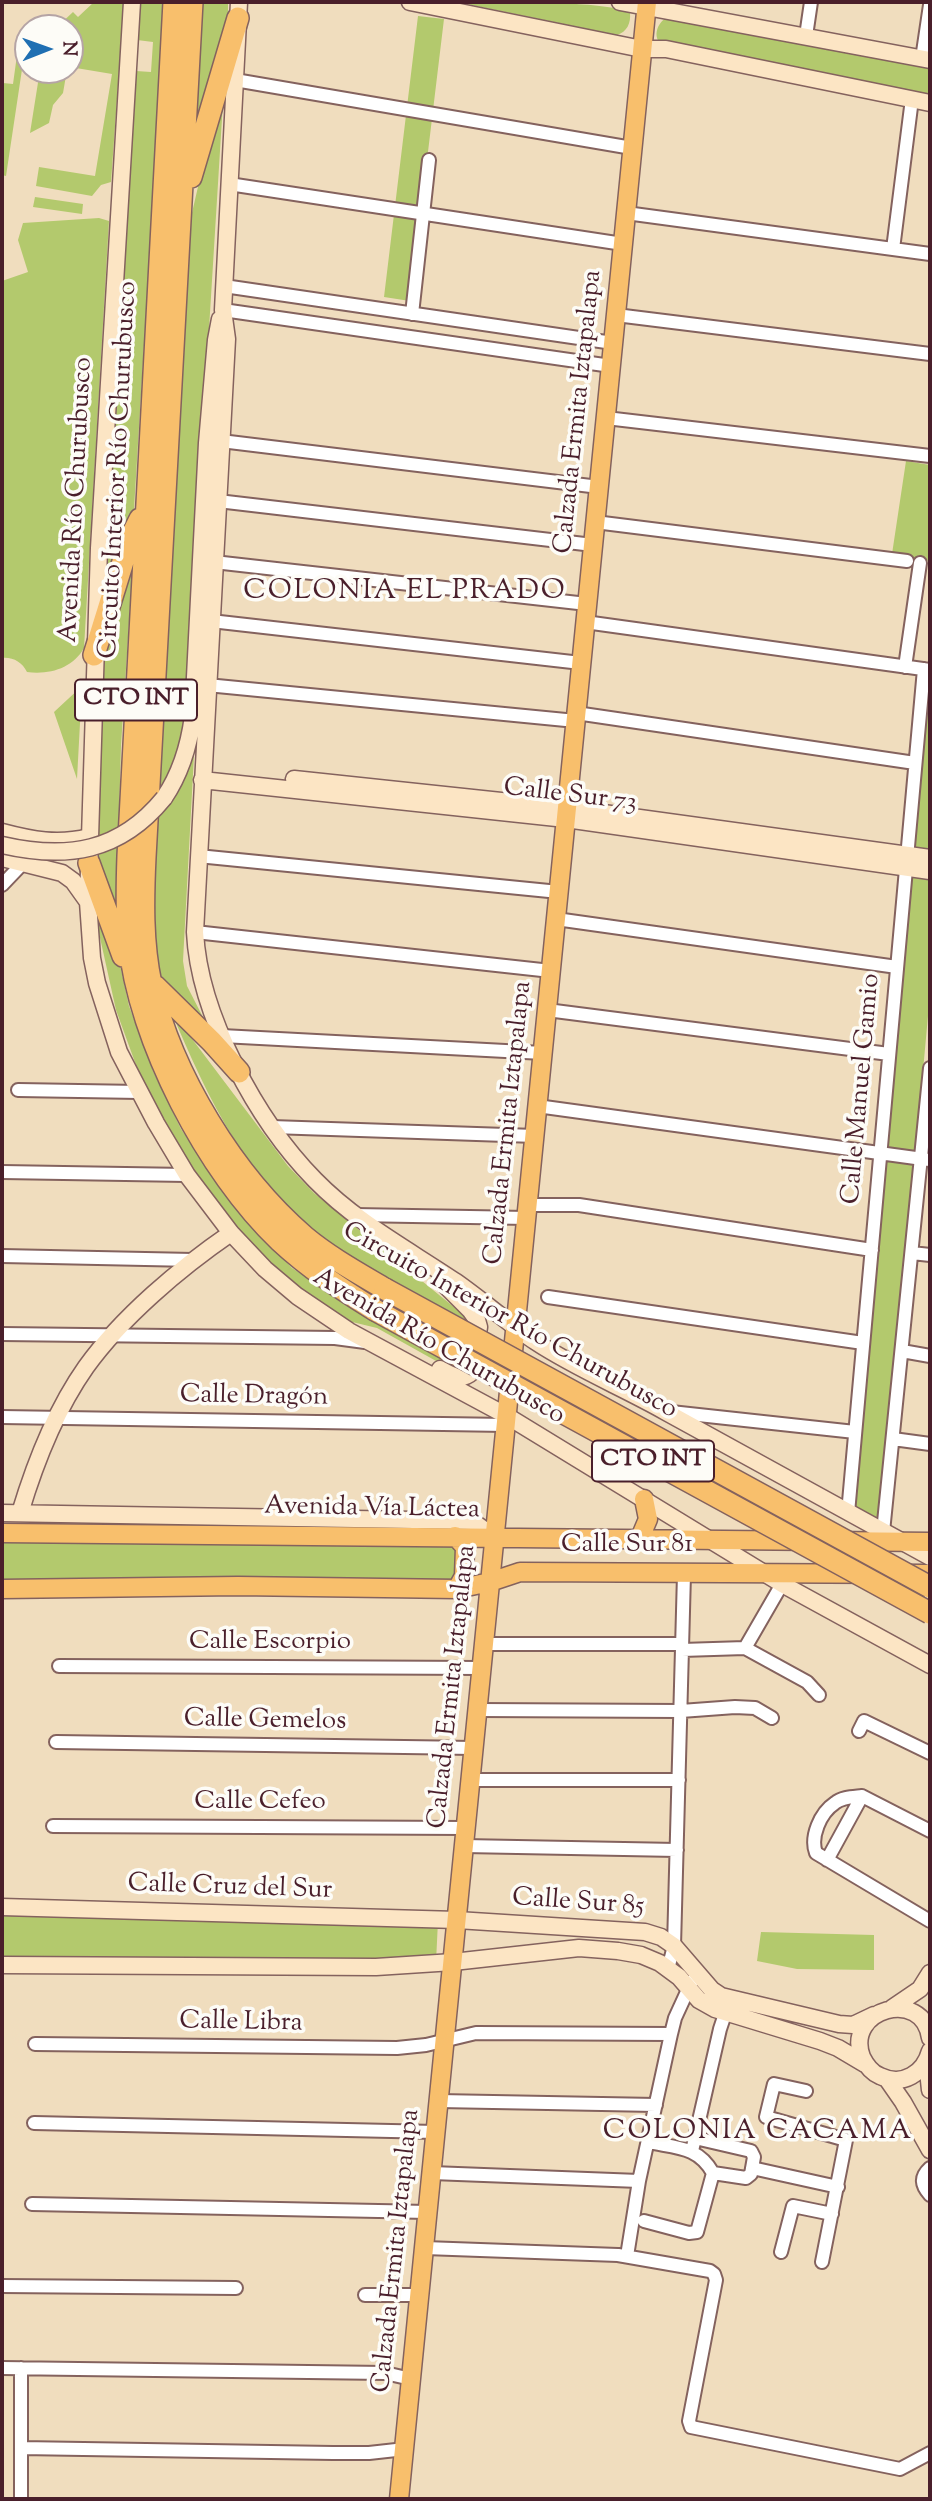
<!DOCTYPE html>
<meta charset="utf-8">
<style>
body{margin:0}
#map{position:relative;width:932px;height:2501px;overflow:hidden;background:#f0ddbe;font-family:"Sorts Mill Goudy",serif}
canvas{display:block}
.frame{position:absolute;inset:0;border:4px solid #4a1f2b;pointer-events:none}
.north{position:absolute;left:14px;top:14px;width:70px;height:70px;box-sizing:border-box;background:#fdfcf7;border:2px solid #b5a4a5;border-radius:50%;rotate:89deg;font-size:19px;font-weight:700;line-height:28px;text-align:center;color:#4a1f2b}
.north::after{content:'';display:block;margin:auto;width:24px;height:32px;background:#1f6fb2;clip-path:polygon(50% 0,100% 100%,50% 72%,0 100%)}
</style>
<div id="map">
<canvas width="932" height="2501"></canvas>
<div class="frame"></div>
<div class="north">N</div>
</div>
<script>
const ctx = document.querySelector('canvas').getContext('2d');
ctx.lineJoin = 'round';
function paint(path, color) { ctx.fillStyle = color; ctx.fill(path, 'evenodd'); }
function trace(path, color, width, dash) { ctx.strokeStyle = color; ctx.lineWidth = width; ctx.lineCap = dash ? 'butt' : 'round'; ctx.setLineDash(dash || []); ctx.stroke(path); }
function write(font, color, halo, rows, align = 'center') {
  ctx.font = font + ' "Sorts Mill Goudy",serif'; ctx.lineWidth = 7; ctx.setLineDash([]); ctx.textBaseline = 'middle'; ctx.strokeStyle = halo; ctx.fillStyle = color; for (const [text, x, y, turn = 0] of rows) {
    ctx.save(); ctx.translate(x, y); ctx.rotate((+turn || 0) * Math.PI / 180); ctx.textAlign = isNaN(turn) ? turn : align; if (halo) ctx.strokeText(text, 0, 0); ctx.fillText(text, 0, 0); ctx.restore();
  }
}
paint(new Path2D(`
 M94,2H124L111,182L101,185L92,196L36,186L39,167L95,176L112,74L70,67V28H56L73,12L78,17Z
 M140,2H165L134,509L105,598L136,71L151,72L153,42L137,40Z
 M201,2H228V15L191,157Z
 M457,2C490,2 611,0 630,13C631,23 627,32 617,35Z
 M418,16L444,19L410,301L384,297Z
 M667,17L930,64V100L659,42C653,33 659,22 667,17Z
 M17,55L24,56L6,176L2,175V91L3,83L13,84Z
 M40,70H67L63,93L53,105L49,123L30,133Z
 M225,70L185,717L196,718L183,961L187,986L209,1029L161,980L154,950L153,907L185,243Z
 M35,197L83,204L82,214L33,207Z
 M99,218L109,221L84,648C73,668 50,675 27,672C22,662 13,657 2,658V281L28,272L18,240L23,223Z
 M906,461L930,465V561L892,554Z
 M134,544L121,746L116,922L96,860L103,663L108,630Z
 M928,681L930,682V854L912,851Z
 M82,686L77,779L54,712Z
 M912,877L930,878V994L882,1520L850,1508Z
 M94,893L120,965L129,1006L153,1071L181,1129L235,1206L292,1268L350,1306L464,1369L454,1371L377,1328L348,1321L282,1278L222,1214L169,1136L140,1076L116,1010L95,915Z
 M171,1011L288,1166L314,1193L476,1325C426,1299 372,1276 327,1242C248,1184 208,1099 171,1011Z
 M2,1539L448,1543L461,1551L460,1576L448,1584H2Z
 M2,1912L438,1921L436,1962H2Z
 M761,1932L874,1935V1970L797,1969L757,1961Z`), '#b3c96d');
const street = new Path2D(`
 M806,36L811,2
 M922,59L930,5
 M235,80L632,148
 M229,184L623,244
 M626,213L930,254
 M893,249L912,99
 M224,286L613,343
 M223,310L611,366
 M412,314L429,160
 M616,315L930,354
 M606,418L930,456
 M221,441L599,487
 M218,501L593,545
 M595,522L907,561
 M214,562L587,604
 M211,621L581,663
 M585,622L930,670
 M905,667L920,563
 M207,685L576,721
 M576,713L915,763
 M198,856L559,892
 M2,885L24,862
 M556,919L897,967
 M195,932L551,971
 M547,1010L889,1054
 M222,1036L543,1053
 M18,1090L140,1092
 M537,1106L930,1160
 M272,1127L535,1136
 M2,1172L187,1175
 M528,1205H579L872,1250
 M355,1215L527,1218
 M912,1253L930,1255
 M2,1256L193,1260
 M548,1297L863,1343
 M2,1334L335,1338L365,1342
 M902,1351L930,1356
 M671,1412L855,1432
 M2,1417L506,1425
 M893,1439L930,1444
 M848,1513L924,669
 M883,1532L930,1068
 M485,1644H682
 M745,1648L782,1584
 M682,1650L745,1648L807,1682L819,1695
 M59,1666L482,1668
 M478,1710L681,1711L735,1707L755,1708L772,1718
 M859,1731L864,1721L930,1753
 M56,1742L474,1748
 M471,1780H679
 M862,1796C854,1797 842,1797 835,1803C820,1813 810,1837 816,1853L930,1921
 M862,1796L930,1831
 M53,1826L466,1828
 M464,1846L677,1850
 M827,1860L862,1796
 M668,1969L674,1946L684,1574
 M35,2044L397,2048L426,2045L476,2033L671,2034
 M806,2091L774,2084L766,2117L846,2140L822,2262
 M439,2101L656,2105
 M34,2123L436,2132
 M695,2138L751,2151L754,2157L751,2174L746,2178L713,2173
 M648,2142C676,2148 698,2146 713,2173
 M692,2151L720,2029L728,2005
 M752,2168L838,2187
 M930,2168C920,2177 921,2185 930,2195
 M432,2173L639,2181
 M32,2204L428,2212
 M644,2221L689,2233L697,2232L713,2173
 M425,2248L618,2255L710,2271L714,2274L716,2280L689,2421L691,2427L900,2469L930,2453
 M781,2252L793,2206L832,2214
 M627,2256L639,2181L671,2034L675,2018L692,1981
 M2,2286L236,2288
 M365,2295H420
 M2,2368L385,2373L411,2379
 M21,2368V2499
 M21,2448L333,2453H369L405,2449`);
const secondary = new Path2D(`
 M132,2L99,548L88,902L92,958L97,983L119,1052L156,1123L187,1175L231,1233L265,1269L297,1296L349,1331L507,1416L782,1584L930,1665
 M239,2L223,310L227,339L195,932C199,1015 257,1121 315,1180C356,1222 407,1249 456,1282C483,1301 508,1323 536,1342C577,1369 624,1388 666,1412C754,1460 842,1509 930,1557
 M410,2L642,49H666L930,103
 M620,2L930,60
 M294,779L567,808L930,858
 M202,780L566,819L930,871
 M164,798C181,773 189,746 193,716L207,443L216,340L220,319
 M2,832C32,840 58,845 89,837
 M2,858L62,873L73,881L88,902
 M440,1369C451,1375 461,1382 472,1372L479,1327L477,1320L470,1310L441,1281
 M2,1513L472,1521L495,1538
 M20,1513C35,1463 55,1411 86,1367C122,1317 180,1268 231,1233
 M2,1907L457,1920L645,1932L661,1937L674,1946L712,1990L721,1996L839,2024L853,2025L874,2015
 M2,1965L376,1967L453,1962L579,1948L618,1951L641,1955L660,1963L679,1977L699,2000L715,2009L820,2041L838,2048L865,2064
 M892,2008L920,1989L930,1973
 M930,2038C923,1987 844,2009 862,2057C866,2065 872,2073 880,2076C903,2087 924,2073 930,2051
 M927,2061L930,2090
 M887,2079L903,2102L930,2150`);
const primary = new Path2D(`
 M2,1533L930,1542
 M455,1536L465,1547L464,1576L457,1589
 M640,1538L648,1519L644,1499
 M2,1589L238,1586L457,1589L490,1582L520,1572L930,1574
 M399,2499L647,2`);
const highway = new Path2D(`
 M174,2L128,856C127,884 126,913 129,941C138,1040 208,1173 280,1241C309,1268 341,1289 375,1310
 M192,2L145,857C143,899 142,942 151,984C172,1075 234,1176 305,1237C329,1257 358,1273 385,1289
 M191,177L238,18
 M94,655L130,539L140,519
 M89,863L123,956
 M155,986L212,1042L239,1072`);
trace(street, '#84625e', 16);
trace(secondary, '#84625e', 19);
trace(primary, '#84625e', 21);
trace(highway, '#84625e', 24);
trace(street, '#fff', 12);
trace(secondary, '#fce5c4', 16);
trace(primary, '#f8bf6c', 18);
trace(highway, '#f8bf6c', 21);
const secondaryBridge = new Path2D(`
 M2,845C67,860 120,852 164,798`);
const highwayBridge = new Path2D(`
 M385,1289L930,1587
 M375,1310L930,1613`);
trace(secondaryBridge, '#84625e', 19, []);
trace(highwayBridge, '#84625e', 24, []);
trace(secondaryBridge, '#fce5c4', 16);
trace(highwayBridge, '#f8bf6c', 21);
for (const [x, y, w] of [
 [136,700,122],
 [653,1461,122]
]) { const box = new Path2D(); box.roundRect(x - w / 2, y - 20.5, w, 41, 5); ctx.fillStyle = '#fdfcf7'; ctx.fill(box); trace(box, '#4a1f2b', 2); }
write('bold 24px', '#4a1f2b', null, [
 ["CTO INT",136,700],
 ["CTO INT",653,1461]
]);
write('26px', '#4a1f2b', '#fdfcf7', [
 ["Calzada Ermita Iztapalapa",580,412,-84],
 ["Circuito Interior Río Churubusco",120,470,-87],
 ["Avenida Río Churubusco",78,500,-87],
 ["Calle Sur 73",570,797,7],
 ["Calle Manuel Gamio",863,1089,-85],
 ["Calzada Ermita Iztapalapa",510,1123,-84],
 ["Circuito Interior Río Churubusco",509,1322,29],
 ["Avenida Río Churubusco",438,1348,30],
 ["Calle Dragón",254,1398,1],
 ["Avenida Vía Láctea",372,1510,1],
 ["Calle Sur 81",627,1547],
 ["Calle Escorpio",270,1644],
 ["Calzada Ermita Iztapalapa",454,1687,-84],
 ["Calle Gemelos",265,1722,1],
 ["Calle Cefeo",260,1804],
 ["Calle Cruz del Sur",230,1889,2],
 ["Calle Sur 85",578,1904,4],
 ["Calle Libra",241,2024,1],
 ["Calzada Ermita Iztapalapa",398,2251,-84]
]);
ctx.letterSpacing = '2px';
write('28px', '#4a1f2b', '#fdfcf7', [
 ["COLONIA EL PRADO",405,593],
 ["COLONIA CACAMA",758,2133]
]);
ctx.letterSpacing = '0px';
</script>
